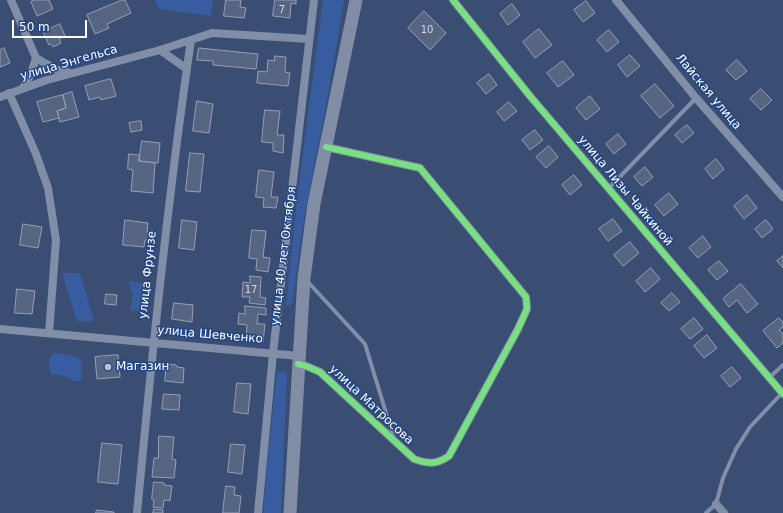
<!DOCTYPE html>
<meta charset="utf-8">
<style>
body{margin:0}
#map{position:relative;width:783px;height:513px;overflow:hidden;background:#3a4d72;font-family:"DejaVu Sans",sans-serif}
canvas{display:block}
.scale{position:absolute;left:12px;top:20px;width:75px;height:18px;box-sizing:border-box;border:2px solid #fff;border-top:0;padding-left:5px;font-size:12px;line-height:14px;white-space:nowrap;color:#fff;-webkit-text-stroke:3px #234689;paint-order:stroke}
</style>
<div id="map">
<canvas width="783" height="513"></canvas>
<div class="scale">50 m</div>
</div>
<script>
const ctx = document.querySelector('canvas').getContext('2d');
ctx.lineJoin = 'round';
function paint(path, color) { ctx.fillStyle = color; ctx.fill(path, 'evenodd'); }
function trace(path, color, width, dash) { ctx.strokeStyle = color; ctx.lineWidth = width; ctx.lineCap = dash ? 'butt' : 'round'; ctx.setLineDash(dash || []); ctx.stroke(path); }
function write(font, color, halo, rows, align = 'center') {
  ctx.font = font + ' "DejaVu Sans",sans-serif'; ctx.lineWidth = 3; ctx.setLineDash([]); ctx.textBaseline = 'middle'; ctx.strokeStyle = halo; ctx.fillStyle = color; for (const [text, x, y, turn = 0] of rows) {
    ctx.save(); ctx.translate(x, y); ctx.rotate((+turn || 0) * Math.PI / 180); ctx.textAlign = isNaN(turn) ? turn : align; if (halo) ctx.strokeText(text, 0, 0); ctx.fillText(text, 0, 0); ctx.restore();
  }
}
paint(new Path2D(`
 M155,0H213L211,16L159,9Z
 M323,0H344L329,90L304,219L292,305L286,306L297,198Z
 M62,273H80L94,320L89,322L77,321Z
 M128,281L144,283L141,311L130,310L133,295Z
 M53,353C59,353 78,355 81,360C82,362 82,364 82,366L80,368L82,371L81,381H73C68,376 59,374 52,375C47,367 48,360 53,353Z
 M277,372H283L287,375L281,513H263L267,463Z`), '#375c9f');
const building = new Path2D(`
 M35,0H49L53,9L37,16L31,2Z
 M122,0H125L131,13L107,24L109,28L95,34L87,15Z
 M226,0H241L240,7L246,8L244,18L224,16Z
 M275,0H296V4L291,3L290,18L273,16Z
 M586,1L595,13L583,22L574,10Z
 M512,4L520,15L508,25L500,14Z
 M424,11L446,33L430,50L408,28Z
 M60,24L65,36L59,39L61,43L53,47L51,44L49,45L43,32Z
 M539,29L552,45L535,58L523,42Z
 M609,30L619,42L607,52L597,40Z
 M4,48L10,63L0,67V50Z
 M199,48L258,54L256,69L213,65V61L197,60Z
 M630,55L640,66L627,77L618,65Z
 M275,56L286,57L285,72L290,73L288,86L257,83L258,71L267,72L268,60L274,61Z
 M737,60L747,71L736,80L726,70Z
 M563,61L574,75L558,87L547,73Z
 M489,74L497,85L486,94L477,83Z
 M111,79L116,96L101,100L100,97L89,100L85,86Z
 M655,84L674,106L660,118L641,96Z
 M761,89L772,100L761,110L750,99Z
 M72,92L79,117L60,122L57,111L66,108L63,95Z
 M63,95L66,108L57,111L59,118L43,122L37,102Z
 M590,96L600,109L586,120L576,108Z
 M197,101L213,104L209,133L193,131Z
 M509,102L517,111L504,121L497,112Z
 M265,110L280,111L277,135H284L283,153L273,151V143L262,142Z
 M141,121L142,130L131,132L129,123Z
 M687,125L694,133L682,143L675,135Z
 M535,130L543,140L530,150L522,140Z
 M618,134L626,144L614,154L606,144Z
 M142,141L160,143L158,163L139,161Z
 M549,146L558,157L546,168L536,157Z
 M190,153L204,154L200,192L186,191Z
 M129,154L140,155L139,161L155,163L153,193L131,191L133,170L128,169Z
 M716,159L724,169L713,179L705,169Z
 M645,167L653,177L642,186L634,177Z
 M259,170L274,172L271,197H278L276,208L263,207L264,198L256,197Z
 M574,175L582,185L570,195L562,185Z
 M669,193L678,204L664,216L655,205Z
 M747,195L757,208L744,219L734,206Z
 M613,219L622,231L608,241L599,229Z
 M125,220L148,223L147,232H151L150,240H145L144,247L123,245Z
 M182,220L197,222L194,250L179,248Z
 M766,220L773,229L762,238L755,229Z
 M23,224L42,227L38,248L20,245Z
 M252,230L266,231L263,257L270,258L268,272L256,270L257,259L249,258Z
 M703,236L711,247L698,258L689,248Z
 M630,242L639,253L623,266L614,255Z
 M783,256V268L777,261Z
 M719,261L728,271L717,280L708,270Z
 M651,268L660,279L645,292L636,281Z
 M250,276L261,277L260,297L266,298L265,305L249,303L250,297H242L243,282L250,283Z
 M741,284L758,304L747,313L737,300L729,307L723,299Z
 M17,289L35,291L32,314L15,313Z
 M672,293L680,302L669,311L661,303Z
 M106,294L117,295L116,305L105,304Z
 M174,303L193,305L192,322L172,319Z
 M245,306L266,308V315L258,314L257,324H265L263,342L246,340L247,325L238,324L239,313L245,314Z
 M694,318L703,329L690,339L681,329Z
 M779,318L783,322V327L779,330L783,334V343L777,348L763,331Z
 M707,335L717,348L704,358L694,346Z
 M118,355L120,377L97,379L95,357Z
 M167,364L176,365L177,367L184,368L183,383L165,381Z
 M732,367L741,378L730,387L721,376Z
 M237,383L251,384L248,414L234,412Z
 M164,394L180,395L179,410L162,409Z
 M159,436L174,437L172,459L176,460L174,478L152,477L154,458H158Z
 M102,443L122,445L118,484L98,482Z
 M231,444L245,445L242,474L228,472Z
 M154,482L164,483V485L172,486L170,501L164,500L163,508L153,507L154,500L152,499Z
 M226,486L235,487L234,495L241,496L239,513H223Z
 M154,509L163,510V513H153Z
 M97,510L114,512V513H96Z`);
paint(building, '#566582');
trace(building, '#95a0b5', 1);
trace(new Path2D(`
 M609,188L696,98
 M308,282L365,344L394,439
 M770,377L783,365
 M706,513L716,504L723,478L736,449L750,427L782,393`), '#818ea7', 4);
trace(new Path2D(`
 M11,0L36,58
 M453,0L530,96L783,394
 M616,0L696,98L783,197
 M160,50L187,69
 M36,58L57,70L70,73
 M23,88L31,74L36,58
 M9,93L36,154L48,188L56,240L49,333
 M0,97L47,80L160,50L212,33L309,39
 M0,329L299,356
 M298,364L306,366L320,372L414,459C428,464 436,465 449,456L518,329L527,309L526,297L420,168L326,147
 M716,504L724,513
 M137,513C152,355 168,197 191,40
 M258,513L273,353L314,0`), '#818ea7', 8);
trace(new Path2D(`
 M290,513L304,278L314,204L356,0`), '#808da5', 13);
trace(new Path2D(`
 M453,0L530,96L783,394
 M298,364L306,366L320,372L414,459C428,464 436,465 449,456L518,329L527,309L526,297L420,168L326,147`), '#77e17e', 6);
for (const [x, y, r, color] of [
 [108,367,4,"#bac1ce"]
]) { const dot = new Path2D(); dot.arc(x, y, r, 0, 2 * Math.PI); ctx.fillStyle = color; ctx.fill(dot); trace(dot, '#234689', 1.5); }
write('10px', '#d5d8e0', null, [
 ["7",282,10],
 ["10",427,30],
 ["17",251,290]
]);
write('12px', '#fff', '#234689', [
 ["улица Энгельса",69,63,-16],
 ["Лайская улица",708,92,50],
 ["улица Лизы Чайкиной",625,191,50],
 ["улица 40 лет Октября",284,256,-83],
 ["улица Фрунзе",148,275,-84],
 ["улица Шевченко",210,335,5],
 ["улица Матросова",371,405,43]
]);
write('12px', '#fff', '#234689', [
 ["Магазин",116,367]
], 'left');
</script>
